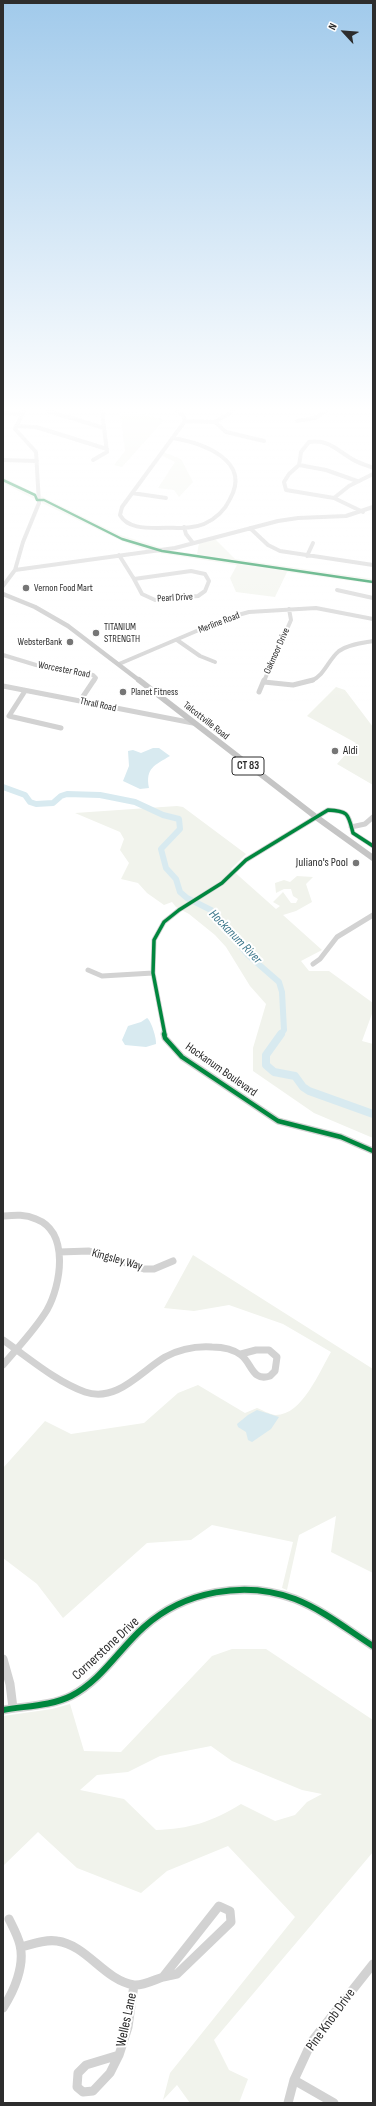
<!DOCTYPE html>
<style>
body{margin:0}
#map{position:relative;width:376px;height:2106px;overflow:hidden;background:#fff;font-family:"Sofia Sans Condensed",sans-serif}
canvas{display:block}
.frame{position:absolute;inset:0;border:4px solid #2d2d2d;pointer-events:none}
.north{position:absolute;left:324px;top:12px;width:40px;height:40px;-webkit-text-stroke:3px #fff;paint-order:stroke;rotate:296deg;font-size:11px;font-weight:700;line-height:16px;text-align:center;color:#2d2d2d}
.north::after{content:'';display:block;margin:auto;width:14px;height:18px;background:#2d2d2d;clip-path:polygon(50% 0,100% 100%,50% 72%,0 100%)}
</style>
<div id="map">
<canvas width="376" height="2106"></canvas>
<div class="frame"></div>
<div class="north">N</div>
</div>
<script>
const ctx = document.querySelector('canvas').getContext('2d');
ctx.lineJoin = 'round';
function paint(path, color) { ctx.fillStyle = color; ctx.fill(path, 'evenodd'); }
function trace(path, color, width, dash) { ctx.strokeStyle = color; ctx.lineWidth = width; ctx.lineCap = dash ? 'butt' : 'round'; ctx.setLineDash(dash || []); ctx.stroke(path); }
function write(font, color, halo, rows, align = 'center') {
  ctx.font = font + ' "Sofia Sans Condensed",sans-serif'; ctx.lineWidth = 4; ctx.setLineDash([]); ctx.textBaseline = 'middle'; ctx.strokeStyle = halo; ctx.fillStyle = color; for (const [text, x, y, turn = 0] of rows) {
    ctx.save(); ctx.translate(x, y); ctx.rotate((+turn || 0) * Math.PI / 180); ctx.textAlign = isNaN(turn) ? turn : align; if (halo) ctx.strokeText(text, 0, 0); ctx.fillText(text, 0, 0); ctx.restore();
  }
}
paint(new Path2D(`
 M120,411H133L164,420L122,467L114,465L125,451Z
 M163,452L181,459L193,482L179,497L174,490L158,488L175,462L161,455Z
 M3,477L36,494V500L3,483Z
 M41,496L120,535L162,548L147,550L124,542L42,503Z
 M215,539L235,559L373,579V584L287,572L275,597L236,592L230,578L237,565L152,552L167,550L197,554L199,543Z
 M336,687L345,690L373,727V785L337,764L356,743L307,716Z
 M177,806L183,807L246,854L231,869L276,909L280,906L273,902L283,892L291,903H296L298,899L293,896L291,889H284L276,893L275,883L284,880L290,882L297,876L313,877L306,884L312,902L296,911L283,915L322,950L301,961L309,971H329L373,1003V1011L362,1041L373,1044V1138L314,1113L253,1071V1048L266,1004L250,986L226,947L215,935L189,914L176,907L172,902L164,905L147,893L138,883L121,879L129,863L120,850L124,839L120,832L75,813Z
 M193,1255L373,1369V1573L331,1552L336,1516L299,1535L287,1590L282,1588L293,1542L212,1525L191,1540L147,1543L63,1618L37,1584L3,1558V1468L45,1421L71,1434L144,1423L178,1393L198,1385L245,1413L257,1408C262,1410 269,1414 275,1415C302,1416 319,1372 331,1352L283,1324L229,1305L194,1311L164,1308Z
 M232,1649H266L373,1720V1852L214,2040L229,2070L248,2079L239,2103H190L177,2085L163,2100L170,2073L295,1917L228,1846L167,1871L141,1893L77,1868L38,1832L3,1866V1716L52,1709L70,1704L84,1751L121,1752L212,1656ZM211,1746L232,1761L302,1790L322,1794L307,1802L295,1815L275,1821L241,1804C212,1822 189,1829 156,1830L124,1799L80,1790L97,1775L128,1772L160,1756Z`), '#f1f3ec');
paint(new Path2D(`
 M153,748H159L170,756C155,765 145,768 149,788L140,789L123,781L129,766L128,751L133,750L141,753Z
 M147,1018C151,1020 157,1039 156,1044L146,1047L125,1045L122,1040L128,1026L141,1022Z
 M257,1410L279,1417L271,1429L252,1442L248,1440L246,1432L238,1427L237,1424L248,1415Z`), '#d8eaf0');
trace(new Path2D(`
 M3,787L25,795L30,802L36,804L53,803L61,796L67,794L100,795L135,802L163,815L179,819L180,829L161,849L166,868L176,879L180,892L187,898L211,910L248,955L279,982L282,992L284,1030L280,1035`), '#d8eaf0', 6);
trace(new Path2D(`
 M281,1034L266,1055V1065L274,1072L295,1076L303,1087L309,1091L373,1114`), '#d8eaf0', 8);
trace(new Path2D(`
 M48,411L104,428
 M3,413L23,414
 M185,421L215,422L233,411
 M297,421L315,418L326,411
 M215,422L226,432L264,441
 M16,426L36,427L107,449
 M173,438C202,443 252,460 230,499C225,510 215,519 204,524C190,530 173,527 158,528C145,528 127,528 120,515L122,507L185,421L183,415L177,411
 M3,460L37,461
 M93,460L107,452L102,411
 M299,465L326,470L357,481
 M132,493L166,498
 M334,498L349,486L373,474
 M363,512L334,498L286,490L284,482L289,474L299,465L301,452L309,442C328,439 337,450 352,459C358,463 366,465 373,468
 M184,527L186,534L193,543
 M250,528L268,545L280,551L373,565
 M119,555L134,579
 M307,556L313,543
 M15,570L175,548L278,521L298,518L346,516L373,507
 M191,571L205,574L209,581L205,591L198,596L155,600L142,594L134,579Z
 M3,586L15,570L23,542L39,503L36,452L15,429L24,411
 M337,590L373,598
 M177,640L200,656L215,662
 M3,655L36,665L93,675L96,678L94,681
 M119,664L227,618L249,612L316,608L373,619
 M264,681L291,620L289,609
 M311,681C325,675 328,660 339,651C349,644 362,643 373,641`), '#d2d2d2', 4);
trace(new Path2D(`
 M264,682L293,685L313,680
 M3,686L193,723
 M25,691L9,716L61,728
 M259,692L264,680
 M80,701L94,680
 M351,827L365,824L373,817
 M313,964L320,959L337,937L373,915
 M88,970L102,976L153,973
 M165,1035L153,973L154,940L164,922L179,910L222,883L246,860L328,810C349,811 348,814 353,833L373,846`), '#d2d2d2', 5);
trace(new Path2D(`
 M164,1034L165,1038L182,1057L278,1121L341,1137L373,1151
 M3,1216C15,1215 25,1214 36,1219C70,1232 61,1285 47,1310C35,1330 18,1347 3,1365
 M59,1252L89,1251L144,1269H154L173,1261
 M3,1340C29,1358 55,1381 85,1392C117,1403 141,1371 165,1357C180,1349 196,1346 212,1347C222,1347 233,1349 241,1355C252,1363 252,1382 270,1376L275,1371L277,1357L269,1350H256L241,1354`), '#d2d2d2', 7);
trace(new Path2D(`
 M3,1659L10,1684L13,1708
 M3,1710C25,1706 51,1706 71,1696C102,1680 119,1649 144,1627C184,1591 245,1580 295,1599C323,1610 348,1630 373,1646
 M219,1906L230,1911L231,1922L177,1974L163,1977Z
 M21,1947C33,1944 45,1939 57,1941C87,1945 104,1980 134,1985C143,1986 154,1980 163,1977
 M3,2008C14,1991 25,1966 20,1945C18,1936 13,1927 9,1919
 M119,2055L110,2073L93,2091L83,2092L77,2087L78,2073L86,2065Z
 M119,2055L128,2027L134,1985
 M294,2080L334,2103
 M288,2103L294,2080L312,2041L373,1964`), '#d2d2d2', 9);
trace(new Path2D(`
 M3,594L35,607L68,626L140,681`), '#c5c5c5', 4.5);
trace(new Path2D(`
 M139,680L316,817L373,858`), '#c5c5c5', 6);
trace(new Path2D(`
 M3,480L35,495L37,500H44L122,539L162,551L373,582`), '#00873e', 2.5);
trace(new Path2D(`
 M165,1035L153,973L154,940L164,922L179,910L222,883L246,860L328,810C349,811 348,814 353,833L373,846`), '#00873e', 3.5);
trace(new Path2D(`
 M164,1034L165,1038L182,1057L278,1121L341,1137L373,1151`), '#00873e', 4.5);
trace(new Path2D(`
 M3,1710C25,1706 51,1706 71,1696C102,1680 119,1649 144,1627C184,1591 245,1580 295,1599C323,1610 348,1630 373,1646`), '#00873e', 6);
const sky = ctx.createLinearGradient(0, 0, 0, 706);
sky.addColorStop(0, '#a1caeb');
sky.addColorStop(0.58, '#fff');
sky.addColorStop(1, '#ffffff00');
ctx.fillStyle = sky;
ctx.fillRect(0, 0, 376, 706);
for (const [x, y, r, color] of [
 [26,588,4,"#767676"],
 [96,633,4,"#767676"],
 [70,642,4,"#767676"],
 [123,692,4,"#767676"],
 [335,751,4,"#767676"],
 [356,863,4,"#767676"]
]) { const dot = new Path2D(); dot.arc(x, y, r, 0, 2 * Math.PI); ctx.fillStyle = color; ctx.fill(dot); trace(dot, '#fff', 1.5); }
write('10px', '#2d2d2d', '#fff', [
 ["Vernon Food Mart",34,588],
 ["TITANIUM",104,627],
 ["STRENGTH",104,639],
 ["WebsterBank",62,642,"right"],
 ["Planet Fitness",131,692]
], 'left');
write('10px', '#2d2d2d', '#fff', [
 ["Pearl Drive",175,598,-3],
 ["Merline Road",219,623,-21],
 ["Oakmoor Drive",277,651,-66],
 ["Worcester Road",64,670,11],
 ["Thrall Road",98,705,12],
 ["Talcottville Road",206,721,38]
]);
for (const [x, y, w] of [
 [248,766,32]
]) { const box = new Path2D(); box.roundRect(x - w / 2, y - 9, w, 18, 3); ctx.fillStyle = '#fff'; ctx.fill(box); trace(box, '#2d2d2d', 1); }
write('bold 11px', '#2d2d2d', null, [
 ["CT 83",248,766]
]);
write('12px', '#2d2d2d', '#fff', [
 ["Aldi",343,751],
 ["Juliano's Pool",348,863,"right"]
], 'left');
write('12px', '#2d2d2d', '#fff', [
 ["Hockanum Boulevard",221,1070,35],
 ["Kingsley Way",117,1260,16]
]);
write('italic 13px', '#3f788c', '#fff', [
 ["Hockanum River",235,937,46]
]);
write('14px', '#2d2d2d', '#fff', [
 ["Cornerstone Drive",106,1649,-43],
 ["Welles Lane",127,2020,-78],
 ["Pine Knob Drive",331,2020,-54]
]);
</script>
